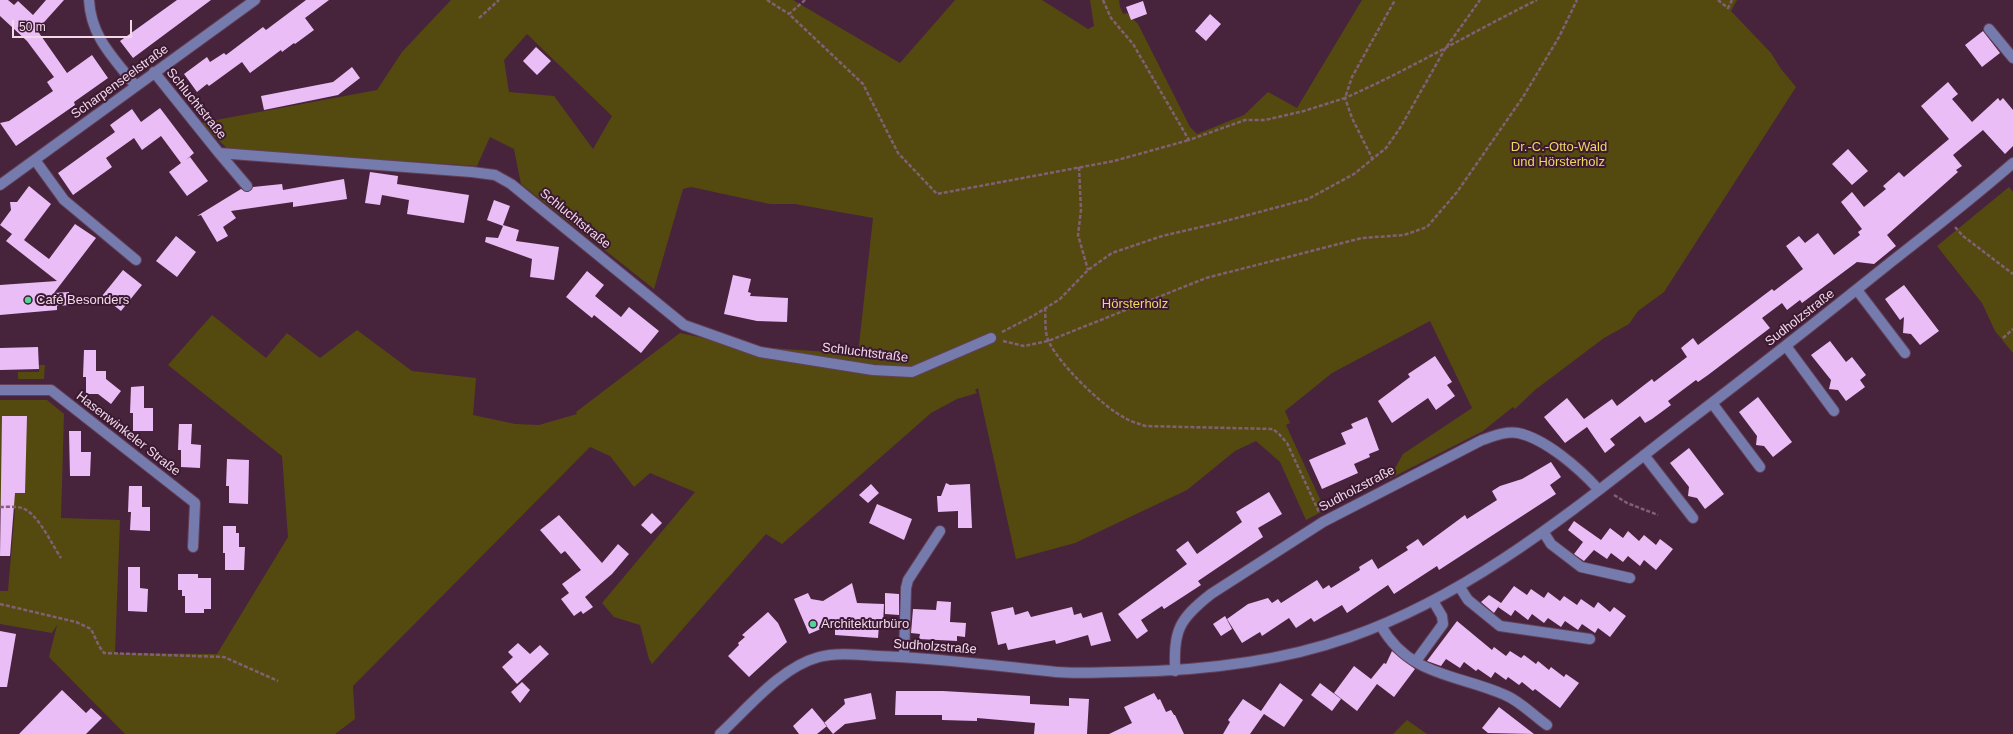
<!DOCTYPE html>
<meta charset="utf-8">
<style>
body{margin:0}
#map{position:relative;width:2013px;height:734px;overflow:hidden;background:#48233c;font-family:Arial,sans-serif}
canvas{display:block}
.scale{position:absolute;left:12px;top:20px;width:120px;height:18px;box-sizing:border-box;border:2px solid #f1d9e8;border-top:0;padding-left:5px;font-size:12px;line-height:14px;white-space:nowrap;color:#f1d9e8;-webkit-text-stroke:3px #3c1932;paint-order:stroke}
</style>
<div id="map">
<canvas width="2013" height="734"></canvas>
<div class="scale">50 m</div>
</div>
<script>
const ctx = document.querySelector('canvas').getContext('2d');
ctx.lineJoin = 'round';
function paint(path, color) { ctx.fillStyle = color; ctx.fill(path, 'evenodd'); }
function trace(path, color, width, dash) { ctx.strokeStyle = color; ctx.lineWidth = width; ctx.lineCap = dash ? 'butt' : 'round'; ctx.setLineDash(dash || []); ctx.stroke(path); }
function write(font, color, halo, rows, align = 'center') {
  ctx.font = font + ' Arial,sans-serif'; ctx.lineWidth = 4; ctx.setLineDash([]); ctx.textBaseline = 'middle'; ctx.strokeStyle = halo; ctx.fillStyle = color; for (const [text, x, y, turn = 0] of rows) {
    ctx.save(); ctx.translate(x, y); ctx.rotate((+turn || 0) * Math.PI / 180); ctx.textAlign = isNaN(turn) ? turn : align; if (halo) ctx.strokeText(text, 0, 0); ctx.fillText(text, 0, 0); ctx.restore();
  }
}
paint(new Path2D(`
 M451,0H793L900,63L955,0H1042L1088,29L1094,26L1090,0H1119L1120,7L1123,14L1127,13L1138,24L1190,127L1197,134L1244,115L1268,92L1297,108L1362,0H1737L1731,11L1771,53L1781,69L1796,87L1664,292L1638,311L1629,324L1604,338L1535,390L1515,409L1513,407L1483,431L1389,479L1403,454L1472,408L1430,321L1332,373L1285,411L1290,423L1286,425L1325,510L1306,520L1280,462L1256,441L1235,451L1187,490L1075,543L1016,559L978,388L975,390L977,393L957,399L931,413L782,544L766,534L652,664L649,659L640,625L614,617L602,603L695,492L650,473L634,487L610,456L590,447L353,686L355,719L335,734H125L49,657L57,625L52,633L0,624V591H8L15,509L0,506V400H47L64,414L61,518L120,520L115,653L217,654L288,537L282,456L168,365L212,315L266,358L287,333L320,358L357,330L412,371L476,378L473,415L515,424L539,425L577,414L576,412L680,333L741,346L858,354L873,218L795,204H770L691,187L683,189L654,289L521,184L514,149L490,137L477,166L229,150L200,123L377,90L402,52ZM527,34L612,116L593,149L554,96L509,92L504,60Z
 M2009,187L2013,192V353L1995,331L1982,303L1937,246Z
 M39,365H45L44,379H18V372H39Z
 M1407,720L1427,734H1393Z`), '#544a10');
paint(new Path2D(`
 M0,0H8L14,5L18,1L33,15L46,0H64L37,30L67,73L92,55L108,78L74,102L75,105L16,146L0,123L9,121L53,91L47,82L54,77L27,41L0,16Z
 M177,0H211L133,58L120,41Z
 M306,0H329L305,18L314,30L295,44L294,43L282,52L281,50L250,73L242,62L209,86L207,84L197,92L184,74L207,57L210,62L224,53L226,55L263,27L266,30Z
 M1143,1L1147,14L1131,20L1126,7Z
 M1210,14L1221,24L1206,41L1195,31Z
 M1983,31L2000,53L1982,67L1965,45Z
 M536,47L551,61L537,75L523,61Z
 M352,67L360,78L338,95L264,110L261,96L333,82Z
 M1948,82L1958,94L1952,99L1972,122L1998,98L2000,101L2003,98L2013,110V146L2005,154L1983,130L1953,155L1962,166L1956,170L1958,172L1887,235L1896,246L1874,264L1857,262L1802,303L1800,300L1787,310L1782,303L1762,318L1770,328L1708,375L1698,382L1696,380L1668,401L1671,405L1652,419L1645,423L1640,416L1610,439L1615,445L1605,453L1587,427L1565,443L1544,417L1567,398L1584,419L1612,399L1617,406L1652,379L1654,382L1687,357L1681,348L1693,338L1698,345L1772,289L1774,291L1803,269L1786,246L1799,236L1805,243L1818,233L1834,255L1860,235L1858,232L1862,229L1841,202L1852,192L1864,207L1886,189L1883,186L1899,172L1904,177L1949,139L1921,106Z
 M160,108L194,153L186,160L190,157L208,181L187,196L169,172L181,163L161,136L142,150L134,138L106,158L112,167L73,195L58,173L115,132L110,125L132,109L141,122Z
 M1848,149L1868,171L1852,185L1832,164Z
 M370,172L398,176L397,184L469,195L464,223L407,214L409,200L382,195L380,205L365,203Z
 M344,179L347,199L293,207V202L231,211L236,218L223,227L228,236L217,242L201,215L197,216L241,189L248,192L253,187L282,184L283,190Z
 M29,186L51,204L24,240L49,259L75,224L96,238L54,293L69,292L70,305L57,306V310L0,315V285L57,281L6,241L12,234L0,225L11,210L10,202H17Z
 M494,200L510,206L503,225L519,230L516,241L559,247L554,280L530,277L532,259L485,242L486,237L498,238L503,226L487,220Z
 M176,236L196,252L177,277L156,261Z
 M123,270L142,285L121,311L102,296Z
 M587,271L604,285L595,296L621,317L629,307L659,331L641,353L594,315L592,318L566,297Z
 M733,275L751,279L748,292L751,293L750,296L788,298L787,322L757,321L724,314Z
 M1904,285L1939,331L1920,345L1911,334L1903,333L1904,317L1900,320L1885,299Z
 M1830,341L1846,362L1852,357L1866,375L1860,380L1865,387L1846,401L1838,390L1829,389L1831,380L1811,355Z
 M38,347L39,369L0,370V348Z
 M84,350H96V371H106V379L121,391L111,404L98,394H86V377H83Z
 M1435,356L1452,382L1447,385L1455,396L1436,410L1428,398L1392,423L1378,401L1410,377L1408,374Z
 M144,386V408H153V431H133V413H130L131,387Z
 M1758,397L1792,442L1773,457L1764,446L1756,445L1757,436L1739,412Z
 M2,416H27L25,493H15L10,556H0Z
 M1367,417L1379,450L1369,454L1370,457L1354,464L1358,473L1322,489L1309,460L1346,444L1341,433L1353,428L1351,424Z
 M179,424H192L191,444L201,445L200,468L181,467V450H178Z
 M69,431H81V452H91L90,476H70Z
 M1689,448L1724,494L1705,509L1697,498L1688,496L1689,487L1670,463Z
 M227,459L249,460L248,504L229,503V486H226Z
 M1551,462L1561,477L1550,485L1556,494L1439,570L1437,566L1394,594L1388,585L1347,613L1342,605L1314,622L1311,618L1296,628L1289,618L1262,636L1260,632L1242,643L1227,619L1248,604L1268,598L1272,603L1278,599L1281,603L1317,580L1323,589L1329,585L1331,588L1360,570L1359,567L1372,559L1378,569L1408,550L1406,547L1418,539L1423,546L1465,515L1467,519L1497,500L1492,491L1500,486L1522,479Z
 M946,483L950,485L970,484L972,528H958V511L938,512L937,496H941Z
 M871,484L879,493L868,503L859,495Z
 M129,486H142V507H150V531L130,530L131,512H128Z
 M1269,492L1282,514L1258,528L1263,537L1198,581L1201,585L1164,609L1162,606L1141,620L1148,631L1137,639L1118,614L1187,564L1176,550L1188,541L1197,554L1242,522L1236,512Z
 M877,504L912,519L904,540L869,523Z
 M652,513L662,523L651,534L641,525Z
 M559,515L602,563L618,544L629,554L612,574L585,597L593,607L583,614L581,611L574,616L561,599L569,593L562,584L581,570L565,551L561,554L540,530Z
 M1574,521L1601,540L1610,528L1623,538L1628,531L1639,541L1644,535L1656,545L1660,539L1673,549L1656,570L1644,560L1640,566L1628,556L1623,562L1611,553L1607,559L1594,550L1584,561L1574,554L1583,542L1568,530Z
 M223,526H236V533H239V547H245L244,570H225V553H223Z
 M128,567H140V588L148,589L147,612L128,611Z
 M178,574H198V578H211V609H204V613H185V596H182V590H178Z
 M852,583L857,603L884,604L883,625H879L878,638L835,635V623L809,634L794,599L808,593L811,599L823,601Z
 M1514,586L1527,595L1531,589L1544,598L1548,592L1560,601L1564,596L1577,605L1581,599L1594,608L1598,602L1610,612L1614,607L1626,616L1610,637L1598,628L1595,633L1582,624L1578,630L1565,621L1561,627L1548,618L1544,623L1532,614L1528,620L1515,610L1511,616L1498,607Z
 M885,593L899,594V615L885,614Z
 M1489,595L1501,603L1494,613L1481,602Z
 M937,601L951,602L950,622L966,623L965,637L957,636V641L919,639L920,634L911,633L913,609L936,610Z
 M1013,607L1015,615L1028,611L1031,617L1072,607L1074,615L1081,613L1083,618L1102,612L1111,641L1091,646L1088,635L1056,644L1055,640L1008,650L1006,643L998,645L991,612Z
 M768,612L778,623L787,642L749,677L728,656L739,645L738,643L745,637L742,635Z
 M1225,616L1232,629L1221,636L1213,624Z
 M1457,621L1492,650L1494,647L1506,656L1510,651L1521,658L1524,655L1536,664L1538,661L1549,670L1551,667L1564,677L1566,674L1579,683L1560,708L1535,689L1533,691L1522,682L1519,685L1508,677L1506,680L1495,672L1491,678L1478,669L1476,671L1464,662L1460,668L1446,659L1441,666L1427,661Z
 M0,631L16,634L7,687H0Z
 M518,643L530,654L540,645L549,654L517,684L502,667L513,657L508,652Z
 M1392,651L1415,669L1394,697L1377,684L1357,711L1334,693L1354,666L1371,679L1384,663L1386,664Z
 M522,682L530,690L520,703L511,692Z
 M1280,683L1303,700L1284,727L1264,714L1250,734H1223L1230,722L1228,720L1243,699L1261,711Z
 M1320,683L1341,699L1332,711L1311,695Z
 M62,690L86,713L91,708L102,718L86,734H19Z
 M896,691H943L1030,696V704L1069,706V698L1089,699L1087,734H1034L1035,723L977,718V721L942,720V715H895Z
 M871,693L876,719L845,724L833,734L824,723L845,704L844,699Z
 M1154,693L1158,700L1160,699L1166,712L1171,710L1174,715H1175L1184,734H1109L1132,723L1124,707Z
 M1499,707L1512,717L1534,734L1488,733L1482,728Z
 M812,708L827,726L817,734H799L793,726Z`), '#ebbdf6');
const minor = new Path2D(`
 M89,0C91,37 113,57 135,85
 M1989,29L2013,58
 M154,72L219,153L472,172L495,175L511,184L684,325L760,352L873,370L912,372L991,338
 M219,153L247,186
 M35,160L64,200L136,260
 M0,185L255,0
 M1857,290L1905,353
 M1786,346L1834,411
 M0,390H51L195,503L193,547
 M1712,403L1760,467
 M1644,455L1693,518
 M1544,533L1551,544L1581,567L1630,578
 M1459,586L1468,600L1500,626L1590,639
 M1381,626C1410,677 1458,674 1505,695C1520,701 1534,716 1547,725
 M904,657L906,588L908,580L940,531
 M1416,661L1443,624L1442,616L1433,601
 M1175,671C1174,630 1178,620 1211,594L1323,522L1482,440C1494,436 1506,431 1518,433C1546,439 1580,469 1599,490
 M720,734C748,708 781,667 819,657C838,652 859,655 878,656C938,658 997,666 1056,672C1078,674 1101,672 1123,672C1200,671 1277,663 1350,637C1478,592 1581,503 1687,422C1754,371 1820,319 1886,266C1929,232 1972,199 2013,163`);
trace(minor, '#634058', 12);
trace(new Path2D(`
 M767,0L789,14
 M805,0L789,14L863,84L898,153L937,194L1114,161L1189,140
 M1103,0L1111,18L1133,44L1189,140L1245,120H1265L1304,111L1345,98L1352,77L1395,0
 M1718,0L1728,8L1732,0
 M479,18L499,0
 M1373,160L1352,118L1345,98C1411,69 1472,32 1537,0
 M1079,167L1081,210L1078,235L1088,270
 M1955,227L1963,236L2013,274
 M1045,308C1046,318 1044,333 1049,342C1060,365 1102,406 1125,418C1131,422 1138,423 1145,426L1273,429L1279,434L1287,443L1319,512
 M1002,332L1033,316L1060,299L1088,270L1112,253L1162,236L1218,223L1308,199L1354,174L1386,148L1400,128L1445,49L1480,0
 M2003,338L2013,329
 M1003,341L1024,346L1048,341L1206,278L1362,238L1404,235L1427,227L1457,192L1523,97L1559,37L1577,0
 M1614,495L1627,503L1658,515
 M0,507C7,507 16,506 22,508C38,513 52,545 61,558
 M0,604L76,622L91,629L99,646L104,653L224,657L278,681`), '#816076', 2.5, [4, 2]);
trace(minor, '#767bae', 10);
for (const [x, y, r, color] of [
 [28,300,4,"#52d397"],
 [813,624,4,"#52d397"]
]) { const dot = new Path2D(); dot.arc(x, y, r, 0, 2 * Math.PI); ctx.fillStyle = color; ctx.fill(dot); trace(dot, '#3c1932', 1.5); }
write('13px', '#f1d9e8', '#3c1932', [
 ["Scharpenseelstraße",120,82,-36],
 ["Schluchtstraße",196,104,51],
 ["Schluchtstraße",575,219,39],
 ["Sudholzstraße",1800,318,-38],
 ["Schluchtstraße",865,353,7],
 ["Hasenwinkeler Straße",128,434,38],
 ["Sudholzstraße",1357,489,-28],
 ["Sudholzstraße",935,647,4]
]);
write('13px', '#eed95b', '#3c1932', [
 ["Dr.-C.-Otto-Wald",1559,147],
 ["und Hörsterholz",1559,162],
 ["Hörsterholz",1135,304]
]);
write('13px', '#f1d9e8', '#3c1932', [
 ["Café Besonders",36,300],
 ["Architekturbüro",821,624]
], 'left');
</script>
